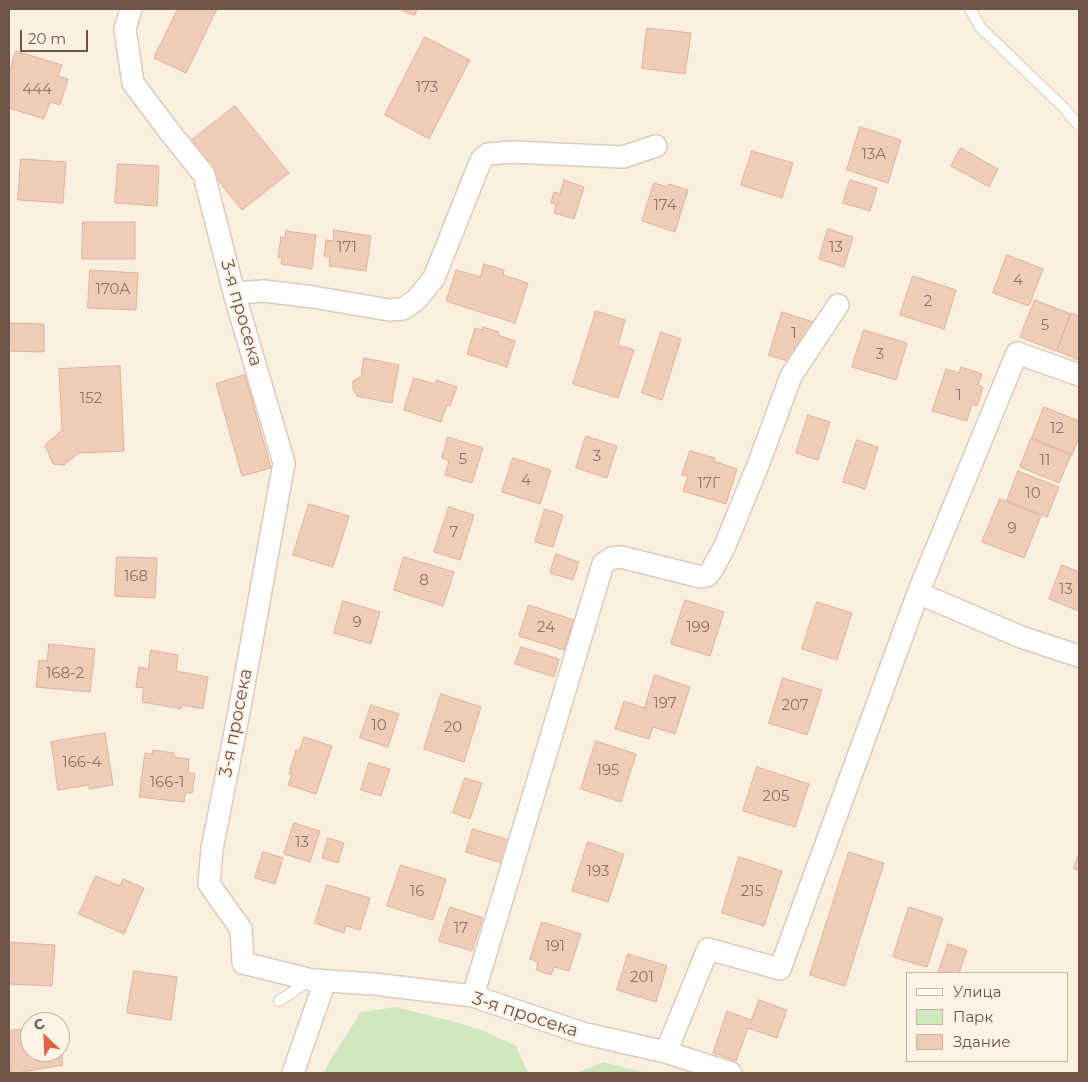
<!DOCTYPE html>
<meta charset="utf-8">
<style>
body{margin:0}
#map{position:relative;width:1088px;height:1082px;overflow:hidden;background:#fbefe0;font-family:Montserrat,sans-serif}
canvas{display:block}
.frame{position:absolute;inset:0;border:10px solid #705548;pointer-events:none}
.legend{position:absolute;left:906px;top:972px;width:162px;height:90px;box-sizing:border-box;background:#fef3e5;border:1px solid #c5b4a6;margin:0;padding:6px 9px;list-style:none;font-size:15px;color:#705548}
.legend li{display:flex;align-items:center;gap:10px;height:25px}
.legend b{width:25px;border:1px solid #c5b4a6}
.north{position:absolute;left:20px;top:1012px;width:50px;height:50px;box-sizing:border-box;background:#fef3e5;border:1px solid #c5b4a6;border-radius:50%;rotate:335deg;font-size:14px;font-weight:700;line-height:20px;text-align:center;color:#705548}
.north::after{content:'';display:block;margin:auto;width:18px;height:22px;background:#e16448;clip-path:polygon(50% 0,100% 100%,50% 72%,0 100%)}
.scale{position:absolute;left:20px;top:30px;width:68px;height:22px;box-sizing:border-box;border:2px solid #705548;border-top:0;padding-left:6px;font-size:15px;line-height:18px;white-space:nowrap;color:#705548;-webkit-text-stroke:4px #fef3e5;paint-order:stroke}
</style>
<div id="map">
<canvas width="1088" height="1082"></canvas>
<div class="frame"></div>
<ul class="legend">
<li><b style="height:6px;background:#fff"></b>Улица</li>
<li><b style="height:14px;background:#d1e7bf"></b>Парк</li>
<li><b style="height:14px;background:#efccb8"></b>Здание</li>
</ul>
<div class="north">С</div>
<div class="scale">20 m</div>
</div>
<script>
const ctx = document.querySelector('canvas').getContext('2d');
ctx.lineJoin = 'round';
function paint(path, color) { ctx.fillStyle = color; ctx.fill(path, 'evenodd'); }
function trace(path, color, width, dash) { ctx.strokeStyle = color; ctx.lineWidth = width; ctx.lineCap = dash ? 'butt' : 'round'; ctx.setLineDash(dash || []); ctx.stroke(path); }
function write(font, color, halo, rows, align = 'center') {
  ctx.font = font + ' Montserrat,sans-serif'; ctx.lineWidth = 4; ctx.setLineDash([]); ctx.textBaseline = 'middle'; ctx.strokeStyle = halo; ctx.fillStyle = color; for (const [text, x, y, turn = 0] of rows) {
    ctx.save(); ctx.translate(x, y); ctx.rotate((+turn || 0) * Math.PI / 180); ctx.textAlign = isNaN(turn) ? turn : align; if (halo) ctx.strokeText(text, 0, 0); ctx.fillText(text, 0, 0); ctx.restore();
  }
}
paint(new Path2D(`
 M396,1007L466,1025L484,1031L516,1046L528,1073H324L329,1062L361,1012Z
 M603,1062L646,1073H577Z`), '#d1e7bf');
const building = new Path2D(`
 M178,9H217L186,73L154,58Z
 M399,9H417L415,15Z
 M647,28L691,33L685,74L642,68Z
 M425,37L470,60L429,139L385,115Z
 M16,51L62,65L58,76L68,79L60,105L50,102L44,119L9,108V74Z
 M235,106L289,173L242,210L188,143Z
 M860,127L901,140L888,183L847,170Z
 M961,148L998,169L989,187L951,166Z
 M752,151L793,163L782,198L741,185Z
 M21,159L66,162L63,203L18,200Z
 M118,164L159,166L157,206L115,203Z
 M564,180L584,187L574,219L554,213L556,205L551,203L554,192L560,194Z
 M850,180L877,188L870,211L843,203Z
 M654,183L668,187L669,184L688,190L675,232L642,221Z
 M83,222H135V259H82Z
 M828,229L853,237L844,267L819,259Z
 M334,230L371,236L366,271L329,266L330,257L324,256L326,240L333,241Z
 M286,231L316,235L312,269L281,264L282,258L278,257L281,237L285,238Z
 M1007,255L1043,269L1029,306L993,293Z
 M484,264L504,270L503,275L528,283L515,323L446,301L456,270L480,277Z
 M90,270L138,273L136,310L88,308Z
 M913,276L956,290L944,329L900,315Z
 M1035,300L1071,314L1056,351L1020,337Z
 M596,311L625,320L618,345L634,350L618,398L573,384Z
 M782,312L816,323L808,350L795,346L791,362L769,355Z
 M1071,313L1079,316V360L1057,351Z
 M10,323L44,324V352L9,351Z
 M483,327L499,332L498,335L515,341L507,367L467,354L475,328L482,330Z
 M864,330L907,343L896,380L852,367Z
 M661,332L681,339L662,400L642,393Z
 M364,358L399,365L392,403L357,396L353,389V381L361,376Z
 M120,366L124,451L79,453L64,465L53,464L45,445L62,430L59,369Z
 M961,367L982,374L978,385L983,387L977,406L972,404L967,421L932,411L946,369L959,373Z
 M245,375L271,468L242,476L216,384Z
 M414,378L435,384L436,380L457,387L450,406L447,405L441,422L404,410Z
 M1044,407L1079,421V437L1072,455L1032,438Z
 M808,415L830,422L818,460L796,453Z
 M586,436L617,446L607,478L576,468Z
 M448,437L483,448L472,483L445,475L449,461L442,458Z
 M1031,439L1071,455L1059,483L1020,467Z
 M857,440L878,447L865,489L843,482Z
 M690,451L715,458L714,461L737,469L726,504L683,491L688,476L682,475Z
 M513,458L551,470L540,504L502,492Z
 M1018,471L1059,487L1047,517L1007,501Z
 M1000,499L1041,516L1024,558L982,542Z
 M309,504L349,516L333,567L293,555Z
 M449,507L474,515L460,560L434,552Z
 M545,509L563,515L553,547L535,542Z
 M556,554L579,562L573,580L550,573Z
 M117,557L157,558L155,598L115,596Z
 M404,557L454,572L443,606L394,590Z
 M1062,565L1079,572L1077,581L1079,582V611L1049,599Z
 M685,600L724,612L710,656L671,644Z
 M343,601L380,612L371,644L334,633Z
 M817,602L852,613L837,660L802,649Z
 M529,605L574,620L564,650L519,636Z
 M49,644L95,649L90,692L36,687L39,660L47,661Z
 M521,647L559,659L554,677L515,664Z
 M151,650L178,655L176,671L208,677L203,709L182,705L181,709L142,702L144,688L136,687L139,667L148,669Z
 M655,675L690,687L675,734L653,727L649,739L615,729L624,701L644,708Z
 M783,678L822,690L807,735L769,723Z
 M441,694L481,707L464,762L424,749Z
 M371,705L399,714L388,747L360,738Z
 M105,733L113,785L89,789V785L58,790L51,742Z
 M304,737L332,746L316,794L288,785L292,775L289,774L296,750L299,751Z
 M596,741L636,754L621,802L581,789Z
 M153,750L174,753V757L189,759L188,773L195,774L192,793H185L184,802L139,797L145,753L152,754Z
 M369,763L390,769L381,796L361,790Z
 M757,767L809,784L795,827L743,811Z
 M465,778L482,783L470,819L453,813Z
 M294,823L320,831L310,862L284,854Z
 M473,829L509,840L502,863L466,852Z
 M328,838L344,843L338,863L322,858Z
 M588,842L624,854L608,902L572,891Z
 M263,852L283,858L275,884L255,878Z
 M849,852L884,863L845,986L810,975Z
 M1079,853V871L1074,869Z
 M739,857L782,871L764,926L722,913Z
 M401,865L446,879L433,920L387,906Z
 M96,876L120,886L123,879L144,888L124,934L79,914Z
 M327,885L370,898L360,930L346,926L344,933L315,923Z
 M450,907L483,918L472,951L439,941Z
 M909,907L943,918L927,967L893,957Z
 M542,922L581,934L569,971L554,967L551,975L536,970L538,962L530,959Z
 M9,942L55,945L52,986L9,984Z
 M948,944L967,950L959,973H938Z
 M628,954L667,966L656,1002L617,990Z
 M134,971L177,977L171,1020L127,1013Z
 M759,1000L787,1010L777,1038L748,1028L736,1061L713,1053L727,1011L751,1020Z
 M30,1028V1052H60V1045L63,1065L17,1073H11L9,1061V1031Z`);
paint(building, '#efccb8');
trace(building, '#e1b299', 1);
const service = new Path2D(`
 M970,9L980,27L1064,108L1079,126
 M279,1001L309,981`);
const minor = new Path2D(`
 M131,9L125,29L133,83L166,127L204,175L234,293L284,463L239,712L212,849L209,884L241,929L243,963L312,980L374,984L473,996L582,1033L666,1052L731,1073
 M234,293L264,291L313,297L389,310L403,309L416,300L434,278L481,160L488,154L512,152L623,157L656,146
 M918,593L1021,637L1079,656
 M473,996L603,564L612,558L621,557L701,577L707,576L711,571L724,548L758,465L791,376L838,305
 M666,1052L708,949L780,969L918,593L1017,353L1079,375
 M293,1073L325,981`);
trace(service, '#decbbc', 12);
trace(minor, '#decbbc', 24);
trace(service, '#fff', 10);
trace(minor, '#fff', 21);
write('15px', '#907364', null, [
 ["173",427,88],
 ["444",37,90],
 ["13А",874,155],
 ["174",665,206],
 ["171",347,248],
 ["13",836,248],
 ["4",1018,281],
 ["170А",113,290],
 ["2",928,302],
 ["5",1045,326],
 ["1",794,334],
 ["3",880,355],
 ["1",959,396],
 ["152",91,399],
 ["12",1057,429],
 ["3",597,457],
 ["5",463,460],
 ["11",1045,461],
 ["4",526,481],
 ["17Г",709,484],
 ["10",1033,494],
 ["9",1012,529],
 ["7",454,533],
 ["168",136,577],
 ["8",424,581],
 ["13",1066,590],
 ["9",357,623],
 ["24",546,628],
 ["199",698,628],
 ["168-2",65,674],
 ["197",665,704],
 ["207",795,706],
 ["10",379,726],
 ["20",453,728],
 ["166-4",82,763],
 ["195",608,771],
 ["166-1",167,783],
 ["205",776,797],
 ["13",302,843],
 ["193",598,872],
 ["16",417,892],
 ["215",752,892],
 ["17",461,929],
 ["191",555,947],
 ["201",642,978]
]);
write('18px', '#705548', '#fef3e5', [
 ["3-я просека",241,313,74],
 ["3-я просека",236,723,-79],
 ["3-я просека",525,1015,18]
]);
</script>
